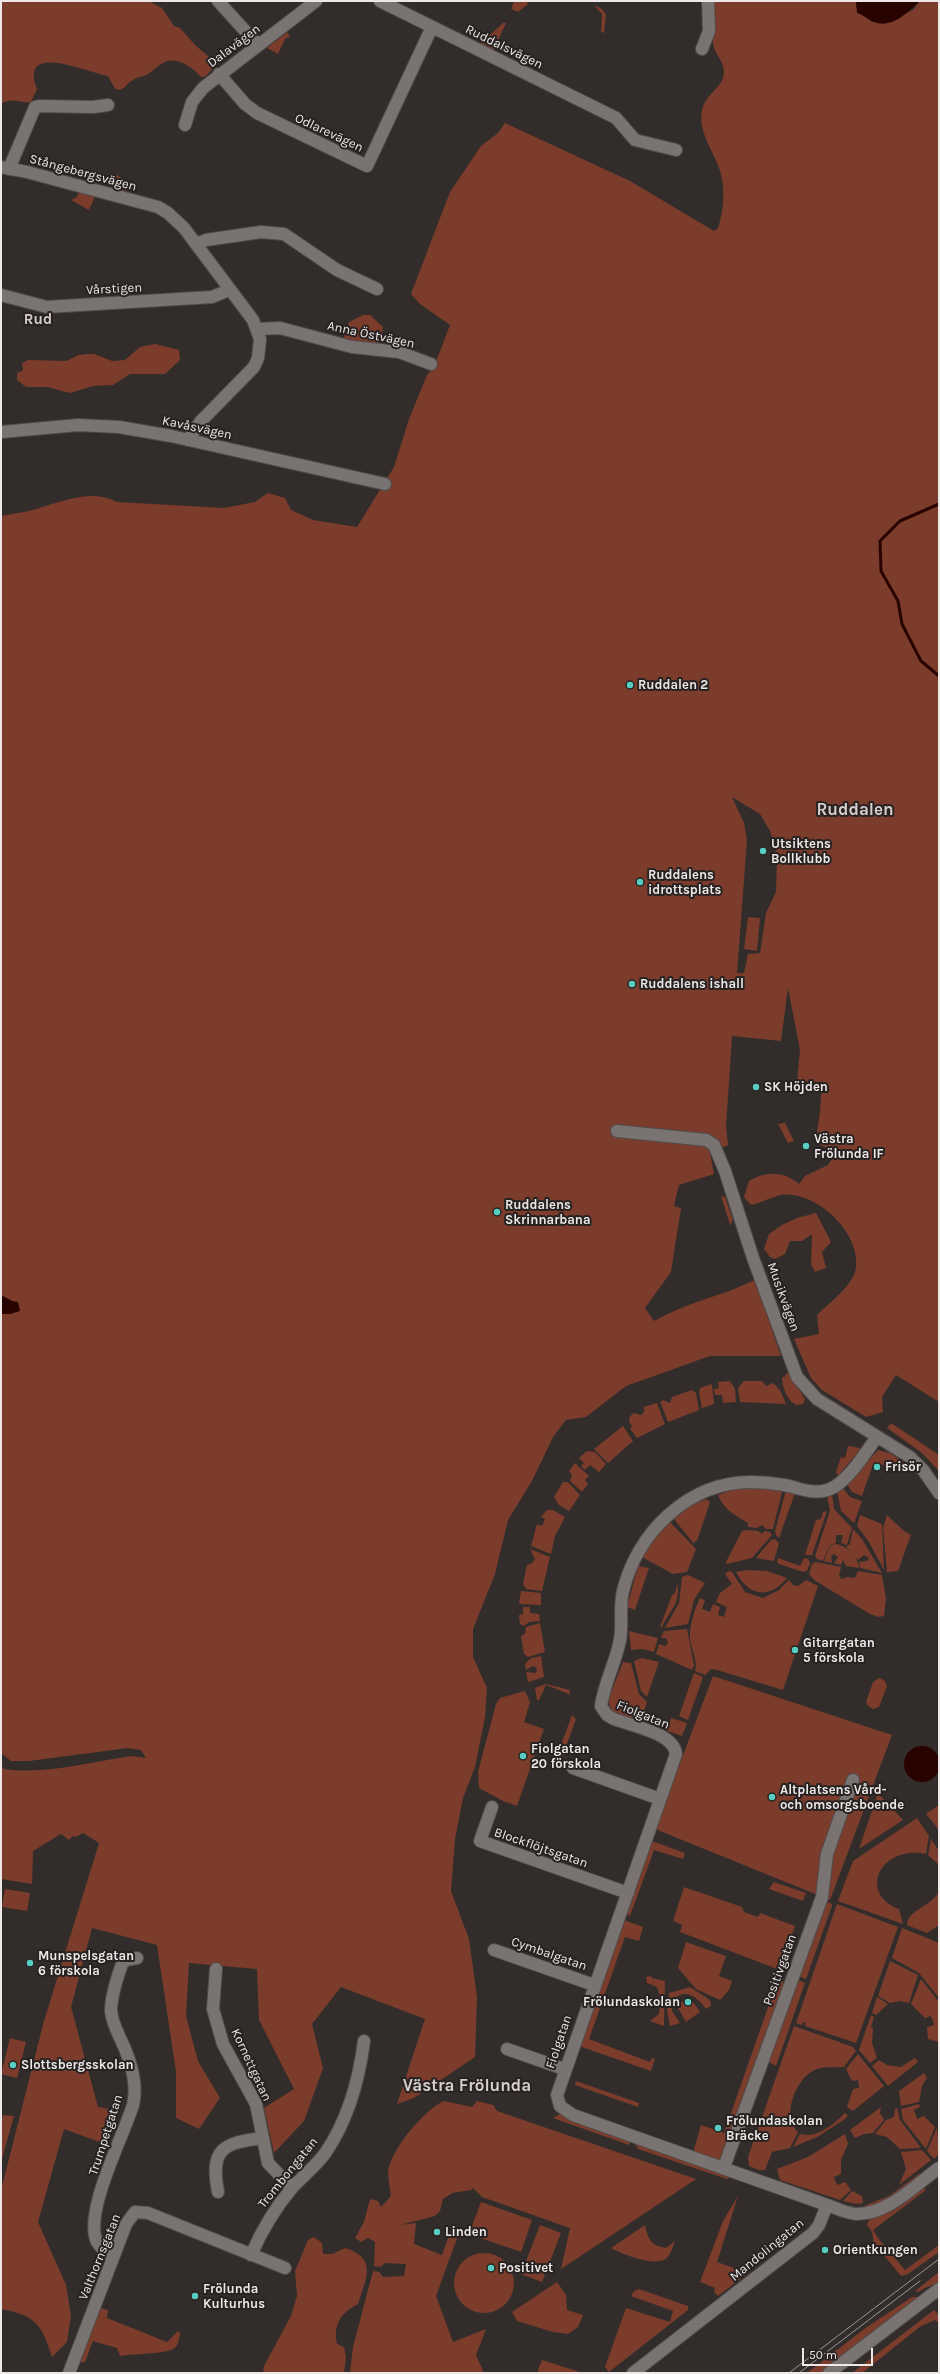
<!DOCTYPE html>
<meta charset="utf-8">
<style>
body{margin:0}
#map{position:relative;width:940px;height:2374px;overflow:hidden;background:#322d2b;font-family:Karla,sans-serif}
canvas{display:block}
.frame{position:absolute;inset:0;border:2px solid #ebe8e7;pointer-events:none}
.scale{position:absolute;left:802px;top:2348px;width:71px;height:18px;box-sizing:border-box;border:2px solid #ebe8e7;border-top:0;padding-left:5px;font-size:12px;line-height:14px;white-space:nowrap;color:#ebe8e7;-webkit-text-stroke:3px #282322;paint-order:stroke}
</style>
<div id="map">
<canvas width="940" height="2374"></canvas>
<div class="frame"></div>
<div class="scale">50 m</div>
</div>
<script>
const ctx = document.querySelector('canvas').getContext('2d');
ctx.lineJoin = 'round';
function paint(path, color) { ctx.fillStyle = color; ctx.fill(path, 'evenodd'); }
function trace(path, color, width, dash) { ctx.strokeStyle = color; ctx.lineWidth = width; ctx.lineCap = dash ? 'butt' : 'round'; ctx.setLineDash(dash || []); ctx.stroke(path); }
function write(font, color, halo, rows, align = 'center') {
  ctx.font = font + ' Karla,sans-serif'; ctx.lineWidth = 4; ctx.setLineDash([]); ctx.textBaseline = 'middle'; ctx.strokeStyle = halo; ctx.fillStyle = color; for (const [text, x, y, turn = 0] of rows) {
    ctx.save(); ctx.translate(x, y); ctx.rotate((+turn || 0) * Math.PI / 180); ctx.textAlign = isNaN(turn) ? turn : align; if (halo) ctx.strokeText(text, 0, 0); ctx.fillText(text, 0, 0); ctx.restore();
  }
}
paint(new Path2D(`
 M1,1H148L162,8L174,26L180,28L195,45L208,56L213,68L206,76L201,77C193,68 176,55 163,63C157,66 153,71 148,74C143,77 137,77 133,80C125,84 125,92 115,89L108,76C86,72 19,41 37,89L31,102C18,104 18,97 1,103Z
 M514,1H527L528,4L518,12L511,9Z
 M714,1H856V7L872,22L906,13L913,10L920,1H939V1402L896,1375L882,1397L883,1412L866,1417L822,1390L811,1378L794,1339L819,1334L817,1315C829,1303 853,1286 856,1268C861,1232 815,1190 781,1195C771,1197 761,1203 751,1205L744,1197L749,1181C766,1171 784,1171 799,1184L805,1176L828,1165L837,1152L820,1145L816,1138L820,1112L822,1082L797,1081L800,1050L788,988L781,1041L732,1036L726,1127L728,1145L710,1153L714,1174L679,1185L674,1206L681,1208L671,1272L645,1308L654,1321C685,1303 722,1296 755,1280L781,1356H710L626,1386L586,1417L566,1420L553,1437L532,1481L508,1520L495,1574L473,1629V1657L487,1688L485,1717L475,1767L463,1798L455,1839L451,1891L469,1939L477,1997L475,2057L414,2098L397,2104L425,2019L341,1987L312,2024L323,2068L304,2121L274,2153L264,2108L294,2089L259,2020L257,1969L189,1963L186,2016L198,2061L220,2098L199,2129L176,2118V2072L157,1945L92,1928L71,2007L98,2107L115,2110L102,2143L64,2129L38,2222L66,2285L71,2316L67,2342L52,2357C42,2325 36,2315 1,2309V2190L44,2021L99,1843L83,1833L76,1837L73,1836L69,1840L61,1834L33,1851L32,1884L1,1879V1765L4,1769C43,1775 92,1762 131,1756L146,1758L141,1750L128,1748L29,1761H11L1,1753V1314H10L12,1301L1,1295V516C10,514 20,513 29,511C57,504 88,487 117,502L224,508L255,502L268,493L285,498L291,510L313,520L357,527L394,467L409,419L427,375L434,367L450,325L420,304L411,294L450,192L481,146L498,133L505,123L630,181L714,231L718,228C724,210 726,186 719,168C714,154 705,141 702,126C697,93 723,93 724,72C724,61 714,53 713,44C711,30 713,15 714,1ZM732,797L760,814L770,831L774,844L777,860L776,892L766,913L760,953L748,954L744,973H737L747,840L744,823Z
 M594,5L602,9L606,15L604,33L601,32L602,14Z
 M503,23H506L494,49L491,50L480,45L485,34H491Z
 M287,32L290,36L285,39L278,54L267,48Z
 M117,175L127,182L125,193L113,190L114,177Z
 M79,191L95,196L89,210L71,200L77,197Z
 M363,315H370L383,327L381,340L377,345L343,340L349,322Z
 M155,344L179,350L180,360L165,374H130L113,385L93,386L70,393L47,387H26L17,380V373L23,370L22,363L28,360L66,361L79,355L88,354H94L112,361L125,360L140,347Z
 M748,917L760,918L757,951L744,949Z
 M785,1123L794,1141L788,1143L778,1124Z
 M721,1196L725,1197L733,1220L730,1225Z
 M816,1213L831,1242L822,1252L826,1268L815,1272L811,1264L812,1234L802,1241H790L785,1254L775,1259L770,1257L764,1249L769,1234L782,1225L797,1218Z
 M786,1373L789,1374L805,1399L803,1404L796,1405C787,1400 782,1387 782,1377H785Z
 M730,1381L735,1389L736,1402L723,1403L722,1395H715L714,1389L719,1388L718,1382Z
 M744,1381H762L766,1386L773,1383L780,1390L786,1404L740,1402L738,1388Z
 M712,1384L714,1404L702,1408L699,1392L700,1388Z
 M692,1390L696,1393L699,1410L668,1422L660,1402L663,1400L670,1403L672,1397Z
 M657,1403L665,1424L637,1438L630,1429L632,1426L629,1422L630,1416L634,1413L641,1415L644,1412V1407Z
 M891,1423L939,1455V1471L922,1453L887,1428Z
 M623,1426L633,1441L608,1463L594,1449Z
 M848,1446L861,1448L838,1476L836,1472L841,1457L845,1458Z
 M878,1450L890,1453L903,1462L901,1471L874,1462L862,1496L852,1492L847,1484Z
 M587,1451L595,1452L606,1464L599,1472L590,1465L585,1470L581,1466L584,1463L579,1458Z
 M575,1463L589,1476L585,1480L588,1484L582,1492L570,1481L572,1475L569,1471Z
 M563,1482H568L580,1495L569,1511L559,1505L554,1497Z
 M761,1487L782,1492L773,1529H766L762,1525L757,1528L748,1527V1523C736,1516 723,1509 718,1495L735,1489Z
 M843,1488L850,1497L862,1501L854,1523L841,1511L837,1491Z
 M786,1490L795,1493L779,1538L776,1535L775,1531Z
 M832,1494L834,1509L852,1528L847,1545L841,1543L843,1535H836V1543L830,1545L823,1561L817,1559L815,1556L830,1511L827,1495Z
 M706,1499L710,1502L697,1541H695L694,1544L674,1519L690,1506Z
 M547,1510H553L565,1517L555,1536L551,1554L531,1546L537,1524L542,1526L545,1519L541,1517Z
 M827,1511L812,1555H805L816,1520L821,1519L823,1512Z
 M860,1515L882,1524L884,1570L869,1542L857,1526Z
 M887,1515L904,1531L911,1535L898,1571L887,1572L883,1528Z
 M670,1522L696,1549L687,1572L673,1574L642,1557L652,1541Z
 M853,1529L862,1539L882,1573L860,1568L859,1562L867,1561L869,1558L864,1555L858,1560L846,1547L850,1544Z
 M748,1530L758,1531L762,1534L765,1531L770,1532L772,1535L752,1558L727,1564L726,1562L742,1531Z
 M775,1539L779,1543L774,1561L756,1558L771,1540Z
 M834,1544C845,1544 859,1557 859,1568L846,1566L843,1560L841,1565L834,1563L838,1557L834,1554L831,1556L832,1563L824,1561L830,1546Z
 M530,1549L550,1557L542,1591L526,1589L523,1584L527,1565L532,1563L535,1559Z
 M778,1558L800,1566L804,1558L808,1559L810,1563L807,1571L803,1572L779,1564L777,1562Z
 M816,1562L841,1567L839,1576L842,1579L847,1577L855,1578L858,1571L882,1575L886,1599L884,1616L879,1617L870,1614L814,1580L809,1574L812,1564Z
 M638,1566L649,1568L635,1610L627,1607Z
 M747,1570L767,1571L787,1578C769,1600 748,1596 736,1572Z
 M729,1571L732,1572L745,1592L763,1598L779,1590L789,1580L793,1585L798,1586L806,1580L818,1586L783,1690L717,1670L711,1669L705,1675L695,1671C698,1661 692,1651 690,1640C689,1626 694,1611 700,1598L705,1600L702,1609L710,1612L713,1604L720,1607L718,1615L724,1617L727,1607L716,1602L720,1593L732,1584L725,1574Z
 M688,1575L705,1583L694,1600L688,1624L665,1628L679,1603L682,1577Z
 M678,1583C679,1608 671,1607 662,1627H660L672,1595L675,1593Z
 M521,1591L541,1593V1605L519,1604Z
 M523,1607H530V1613L539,1614L540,1621L529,1622L524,1626L520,1624L519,1615L523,1614Z
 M540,1623L545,1652L528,1657L524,1654L521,1636L525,1634L526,1627Z
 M687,1629L694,1665L692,1670L656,1654L659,1644L665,1646L668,1643L666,1638H661L664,1631Z
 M629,1631L658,1638L654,1652L642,1649L631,1650Z
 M541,1656L544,1677L528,1682L526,1672L536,1673L537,1668L533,1666L526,1670L525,1664L531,1658Z
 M642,1658L659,1662L647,1697L641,1691L634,1661Z
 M623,1662L631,1663L639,1694L647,1702L642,1717L669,1726L671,1718L687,1723L682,1736L612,1711L608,1700Z
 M694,1673L703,1677L688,1720L679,1716Z
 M713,1676L892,1735L830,1900L655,1829Z
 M879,1678L884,1680L887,1686L879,1707L873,1709L868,1706L866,1702L873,1682Z
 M546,1684L570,1690L569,1701V1694L546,1685L539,1700H537L535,1688Z
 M525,1691L530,1702L524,1722L544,1729L517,1806L503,1801L479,1788L478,1772L496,1704L500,1698Z
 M572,1715L576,1719L560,1763L557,1764L555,1761Z
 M878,1793L903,1820L859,1849Z
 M939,1805V1830L926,1814Z
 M917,1818L929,1836L926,1854C881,1844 857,1893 899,1909L903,1924L838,1901L853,1861Z
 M931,1839L939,1851V1865L928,1855Z
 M652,1841L685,1853L683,1859L654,1850L630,1916L626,1914Z
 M774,1882L806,1893L803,1901L769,1889Z
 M684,1887L742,1907L744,1912L758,1917L760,1913L795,1926L780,1970L680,1932L682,1925L673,1921Z
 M5,1889L30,1893L27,1911L2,1907Z
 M939,1891V1925L927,1933L907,1925C907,1910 934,1905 939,1891Z
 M827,1902L832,1904V1906L806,1979L796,1975Z
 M837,1904L898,1927L856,2043L805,2026L806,2023L804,2022L802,2025L796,2023Z
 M624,1920L643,1927L639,1941L625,1937L589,2039L650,2062L652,2058L655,2059L651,2071L579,2046Z
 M902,1928L939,1943V1998L919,1973L892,1958Z
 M686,1942L726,1956L719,1976L732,1981L729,1990L720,2000L696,1989L678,1968Z
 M890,1961L918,1975L909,2003L899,2001L890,2003L878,1996Z
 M651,1976L652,1978L665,1981L664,2026L650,2021L659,2014L661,1999L657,1987L647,1983L646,1977Z
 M779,1976L786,1987L724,2159L717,2161L693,2153L701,2125L724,2133Z
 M796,1979L805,1983L776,2066L769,2062L768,2059Z
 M921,1979L939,2002V2042L928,2039L927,2027L934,2025L931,2016L925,2018L911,2004Z
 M690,1987L710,2000L711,2006L706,2009C698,1998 686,1987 673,2000L672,2011L680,2023L670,2026L667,2011L669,1993Z
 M877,1997L888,2004L876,2015L872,2013Z
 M687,2000L694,2003L700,2012L686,2022L677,2006L680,2002Z
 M871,2015L874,2017L871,2027L873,2028L872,2043L877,2058L870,2063L859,2050Z
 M794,2026L853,2047L856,2051L844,2067C833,2068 821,2065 811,2072C795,2082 781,2118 798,2132L790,2148L772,2152L765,2170H759L749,2166L748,2157Z
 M10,2038L26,2042L17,2078L1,2074Z
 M858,2054L884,2086L853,2111L847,2107L853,2089L859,2088L858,2080L852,2081L846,2069Z
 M915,2058L918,2062L888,2086L872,2066L879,2060L887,2065L901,2067Z
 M924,2073L927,2078L922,2086L919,2102L901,2106L899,2091Z
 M576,2081L639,2103L638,2107L575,2085Z
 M444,2101L472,2107L477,2101L493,2105L497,2111L696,2179L561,2269L570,2228L482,2197L473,2188L471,2190L452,2193L443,2199L440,2211L435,2216L400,2225L416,2223L414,2244L442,2255L451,2230L459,2233L436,2296L453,2342L486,2329L476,2355L484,2373H350L353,2347L373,2271L379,2272L383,2277L404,2276L406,2264L385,2263L381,2267L374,2266L375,2242L368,2238L361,2242L355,2238L364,2222L370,2199L378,2201L381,2207L391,2196C390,2188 388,2180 388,2172C390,2150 425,2109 444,2101Z
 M919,2104L920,2107L914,2110L917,2119L924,2116L935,2127L926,2149L903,2120L901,2109Z
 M881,2107L880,2113L884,2120L873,2133L864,2134L855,2138L850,2130Z
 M897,2108L900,2120L921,2148L900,2149L887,2137L875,2134L886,2120L894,2117L895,2109Z
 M845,2113L848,2115L845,2119L817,2137L793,2147L800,2134C817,2139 834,2124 845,2113Z
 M560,2114L631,2139L629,2145L553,2118Z
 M3,2115L14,2116L1,2162V2122Z
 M937,2128L939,2154L934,2159L927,2151Z
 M845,2134L848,2144L841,2160V2174L834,2177L837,2185L845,2182L851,2190L840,2200L780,2180L777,2169L808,2157Z
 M634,2142L731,2177L727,2179L638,2149Z
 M922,2150L931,2160L899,2185L906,2169L901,2152Z
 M920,2173C913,2189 880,2203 864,2208V2206L889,2196Z
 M924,2187L926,2190L873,2230L878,2238L905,2270L939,2245V2252L908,2274L901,2276L874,2243L872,2232L867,2225C869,2216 877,2217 884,2214C899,2210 912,2197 924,2187Z
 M852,2191L862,2196L863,2203L856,2204L843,2201Z
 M738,2196L717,2262L748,2273L718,2296L714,2292L715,2288L700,2282L723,2221Z
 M481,2202L532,2220L521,2252L469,2234Z
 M540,2225L561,2233L542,2282L521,2274Z
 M645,2225C648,2239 651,2246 666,2248L675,2241C673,2246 671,2254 667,2258C656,2268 622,2254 611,2248Z
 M314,2237L322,2243L323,2254H332L345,2248C378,2258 366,2279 358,2304C341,2313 333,2324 337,2344L344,2347L346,2357L344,2373H263L264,2366L291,2316L297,2296L295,2271L308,2240Z
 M454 2283a30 30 0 1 1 60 0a30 30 0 1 1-60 0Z
 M939,2272V2281C932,2287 927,2285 919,2292L915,2291Z
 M557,2282L566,2295L567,2310L583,2315L578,2327L568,2334L553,2332L517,2321L512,2312Z
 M639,2289L688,2306V2310L609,2372L605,2367L626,2308L670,2322L673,2311L631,2296L634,2291Z
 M912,2297H918L821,2373H807L867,2327Z
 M101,2308L108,2310L107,2318L167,2342L178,2331L180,2333C179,2337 179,2344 175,2348C168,2354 131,2354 120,2356L117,2348L93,2341L85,2362H80Z
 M934,2310L939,2315V2323L935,2320L921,2326L862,2373H852Z
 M542,2360L583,2373H537Z`), '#7b3c2b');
paint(new Path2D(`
 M856,1H920C908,12 892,29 874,22C868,20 864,15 857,13Z
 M1,1295L12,1301L18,1302L20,1311L10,1314H1Z
 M904 1764a18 18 0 1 1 36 0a18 18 0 1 1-36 0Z`), '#290300');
trace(new Path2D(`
 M939,504L900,521L880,541L881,571L898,601L902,624L921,661L939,676`), '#290300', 3);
const minor = new Path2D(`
 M218,1L258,45
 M380,1L616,118L635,140L676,150
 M702,49L709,31L708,1
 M219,74L245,104L257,113L367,166L432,27
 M185,125L192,102L203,88L316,1
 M1,167L27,172L158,207L168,213L184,228L253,320L260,339L258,358L254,367L201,421L188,440
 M9,169L35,107L40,106L93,107L108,105
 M196,244L206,240L261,232L284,234L337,270L377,289
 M1,295L47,307L212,297L229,290
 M258,329L280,328L352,347L399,352L431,364
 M1,432L78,425L119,427L171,436L385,484
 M617,1131L706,1140L714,1145L725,1171L753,1258L797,1377L817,1399L910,1457L923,1470L939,1493
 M573,1768L660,1799
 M492,1807L480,1841L628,1893
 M494,1950L594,1985
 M216,1969L213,2009L223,2044L256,2104L268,2163L292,2188
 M507,2049L564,2069
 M724,2167L822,1897L827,1854L853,1780
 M218,2192C210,2149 222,2143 263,2138
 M827,2205L573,2115L560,2106L557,2095L676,1754C674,1733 632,1726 614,1719L607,1715L601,1706C604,1683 616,1662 620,1640C623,1624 619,1607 623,1591C637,1533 688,1482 751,1482C762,1482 773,1483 784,1485C801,1488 817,1497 834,1487C851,1477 865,1453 877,1437
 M251,2255C262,2230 275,2208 292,2188C303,2176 317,2165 326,2152C349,2118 359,2080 364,2041
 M113,2257C107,2253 101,2248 97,2242C83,2213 124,2135 133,2105C138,2084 130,2059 121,2040C117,2031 112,2022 111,2011C111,1997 117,1978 122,1964L126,1960L137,1958
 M69,2373L126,2224L135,2212L148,2213L285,2268
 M633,2373L813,2233L819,2225L827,2205C836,2208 847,2214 857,2214C889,2214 915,2185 939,2168
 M829,2373L939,2289`);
trace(minor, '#504c4b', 14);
trace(minor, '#797371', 12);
trace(new Path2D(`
 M789,2373L939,2259
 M799,2373L920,2281`), '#9c9896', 1);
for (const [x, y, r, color] of [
 [630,685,4,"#57cec1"],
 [763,851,4,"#57cec1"],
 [640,882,4,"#57cec1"],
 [632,984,4,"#57cec1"],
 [756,1087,4,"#57cec1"],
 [806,1146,4,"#57cec1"],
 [497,1212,4,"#57cec1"],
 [877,1467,4,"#57cec1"],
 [795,1650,4,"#57cec1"],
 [523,1756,4,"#57cec1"],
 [772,1797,4,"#57cec1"],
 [30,1963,4,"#57cec1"],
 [688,2002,4,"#57cec1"],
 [13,2065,4,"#57cec1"],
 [718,2128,4,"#57cec1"],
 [437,2232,4,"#57cec1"],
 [825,2250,4,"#57cec1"],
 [491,2268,4,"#57cec1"],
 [195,2296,4,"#57cec1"]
]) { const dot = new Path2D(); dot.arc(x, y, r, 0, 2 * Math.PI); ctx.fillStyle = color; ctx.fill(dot); trace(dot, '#282322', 1.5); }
write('13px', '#ebe8e7', '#282322', [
 ["Dalavägen",234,46,-37],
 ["Ruddalsvägen",504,47,26],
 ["Odlarevägen",329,133,25],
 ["Stångebergsvägen",83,173,15],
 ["Vårstigen",114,289,-3],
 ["Anna Östvägen",371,335,12],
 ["Kavåsvägen",197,428,12],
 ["Musikvägen",783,1297,70],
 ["Fiolgatan",643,1715,22],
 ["Blockflöjtsgatan",541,1848,19],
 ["Cymbalgatan",549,1954,19],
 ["Positivgatan",780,1970,-70],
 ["Fiolgatan",559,2042,-71],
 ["Kornettgatan",251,2065,65],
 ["Trumpetgatan",106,2135,-72],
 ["Trombongatan",288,2173,-51],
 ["Mandolingatan",767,2250,-39],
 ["Valthornsgatan",100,2257,-68]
]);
write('bold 13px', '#ebe8e7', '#282322', [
 ["Ruddalen 2",638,685],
 ["Utsiktens",771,844],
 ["Bollklubb",771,859],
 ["Ruddalens",648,875],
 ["idrottsplats",648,890],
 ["Ruddalens ishall",640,984],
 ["SK Höjden",764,1087],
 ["Västra",814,1139],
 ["Frölunda IF",814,1154],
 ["Ruddalens",505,1205],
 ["Skrinnarbana",505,1220],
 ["Frisör",885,1467],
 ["Gitarrgatan",803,1643],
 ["5 förskola",803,1658],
 ["Fiolgatan",531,1749],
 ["20 förskola",531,1764],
 ["Altplatsens Vård-",780,1790],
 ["och omsorgsboende",780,1805],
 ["Munspelsgatan",38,1956],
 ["6 förskola",38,1971],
 ["Frölundaskolan",680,2002,"right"],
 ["Slottsbergsskolan",21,2065],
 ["Frölundaskolan",726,2121],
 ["Bräcke",726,2136],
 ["Linden",445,2232],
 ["Orientkungen",833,2250],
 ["Positivet",499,2268],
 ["Frölunda",203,2289],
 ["Kulturhus",203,2304]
], 'left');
write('bold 15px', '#d5cecd', '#282322', [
 ["Rud",38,320]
]);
write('bold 17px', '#d5cecd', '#282322', [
 ["Ruddalen",855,810],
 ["Västra Frölunda",467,2086]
]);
</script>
